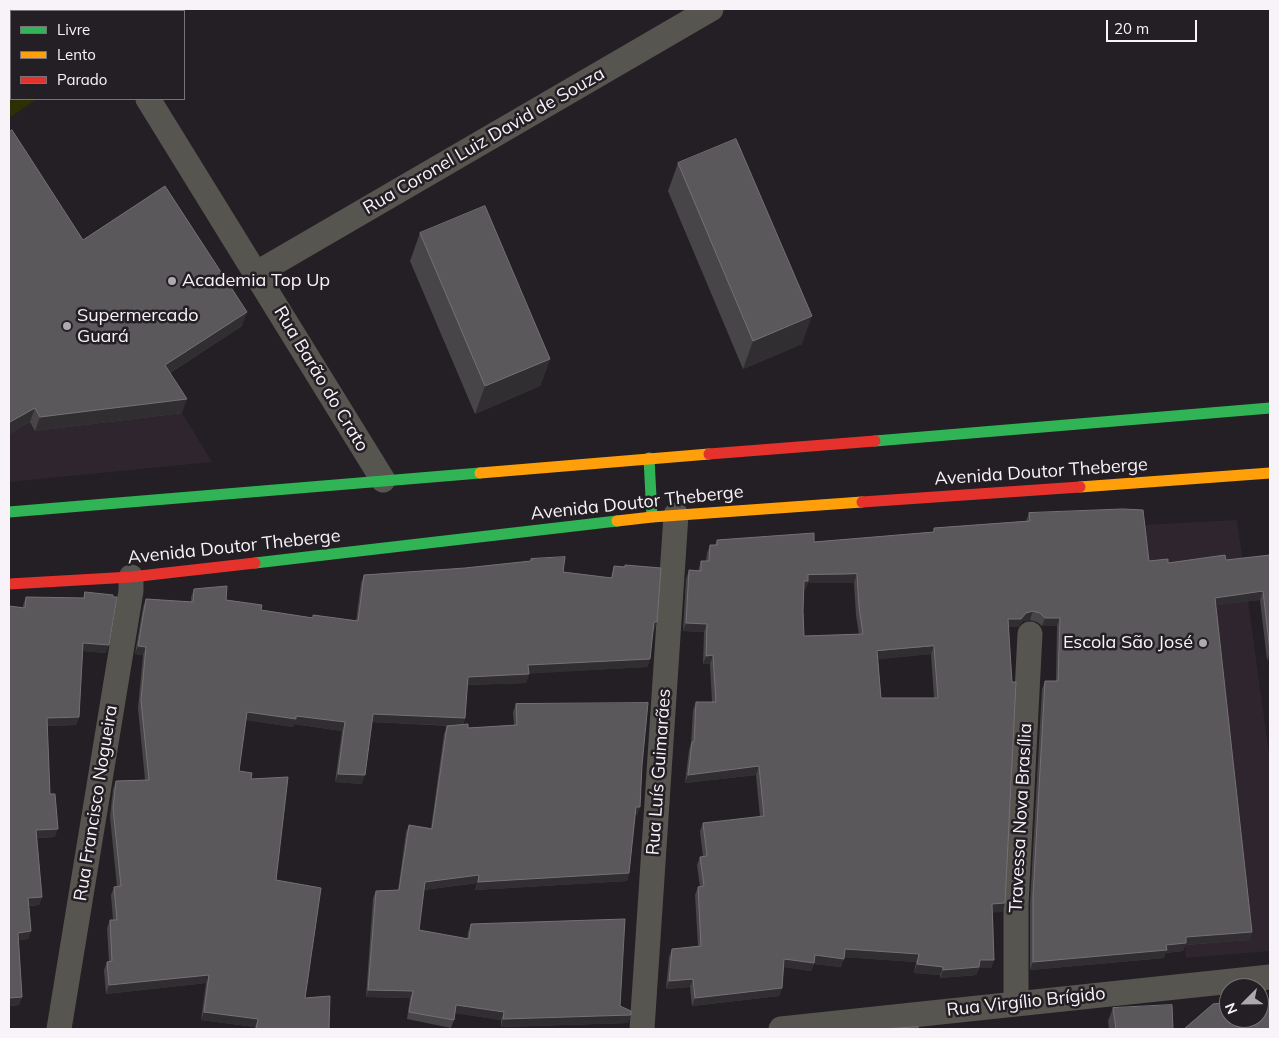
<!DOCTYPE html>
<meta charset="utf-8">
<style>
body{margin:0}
#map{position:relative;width:1279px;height:1038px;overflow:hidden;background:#231f24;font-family:Mulish,sans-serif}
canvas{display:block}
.frame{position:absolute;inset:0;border:10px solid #f8f3f8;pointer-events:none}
.legend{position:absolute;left:10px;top:10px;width:175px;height:90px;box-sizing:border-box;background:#241e25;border:1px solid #797379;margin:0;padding:6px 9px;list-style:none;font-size:15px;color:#f8f3f8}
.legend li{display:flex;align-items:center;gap:10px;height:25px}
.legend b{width:25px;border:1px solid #797379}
.north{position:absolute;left:1219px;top:978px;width:50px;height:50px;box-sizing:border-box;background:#241e25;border:1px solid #797379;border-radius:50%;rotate:247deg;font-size:14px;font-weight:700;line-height:20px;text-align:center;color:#f8f3f8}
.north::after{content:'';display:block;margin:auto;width:18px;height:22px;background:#ada9ae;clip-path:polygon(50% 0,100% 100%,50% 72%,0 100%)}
.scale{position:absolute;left:1106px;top:20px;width:91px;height:22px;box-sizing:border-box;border:2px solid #f8f3f8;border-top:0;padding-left:6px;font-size:15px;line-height:18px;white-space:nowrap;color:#f8f3f8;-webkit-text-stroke:4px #241e25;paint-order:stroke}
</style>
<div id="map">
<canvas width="1279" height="1038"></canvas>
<div class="frame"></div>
<ul class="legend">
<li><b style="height:6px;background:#30b455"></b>Livre</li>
<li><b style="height:6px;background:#ff9f0a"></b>Lento</li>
<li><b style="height:6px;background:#e5322d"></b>Parado</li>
</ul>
<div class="north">N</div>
<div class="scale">20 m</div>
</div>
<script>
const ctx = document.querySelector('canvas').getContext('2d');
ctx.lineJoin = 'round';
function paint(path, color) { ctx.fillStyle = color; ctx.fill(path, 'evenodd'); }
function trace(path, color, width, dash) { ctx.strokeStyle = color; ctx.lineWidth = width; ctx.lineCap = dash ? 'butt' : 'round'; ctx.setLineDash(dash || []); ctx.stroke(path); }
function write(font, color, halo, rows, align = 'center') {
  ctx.font = font + ' Mulish,sans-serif'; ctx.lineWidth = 5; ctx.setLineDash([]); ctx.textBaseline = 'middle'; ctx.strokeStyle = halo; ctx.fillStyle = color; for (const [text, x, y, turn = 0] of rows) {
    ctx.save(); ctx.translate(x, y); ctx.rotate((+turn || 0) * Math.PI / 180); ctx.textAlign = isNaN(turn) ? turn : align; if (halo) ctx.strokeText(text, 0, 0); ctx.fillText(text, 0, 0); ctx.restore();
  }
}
paint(new Path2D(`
 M9,147L182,413L212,462L9,482Z
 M1237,520L1270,761V951L1186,958L1141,525Z`), '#2e252f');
paint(new Path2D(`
 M9,9H43L44,11H11V99H37L9,118Z`), '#2d2f05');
trace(new Path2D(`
 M92,9L93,11
 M148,99L383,480
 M257,273L711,9
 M1016,1003V904L1030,634
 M59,1029L131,591V577
 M642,1029L676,515
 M781,1029L1270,977`), '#56554f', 25);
trace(new Path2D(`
 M875,441L1270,408
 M649,458L652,517
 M9,512L480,473
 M255,563L617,521`), '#30b455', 11);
trace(new Path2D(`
 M480,473L709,454
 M1080,487L1270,473
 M617,521L652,517L862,502`), '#ff9f0a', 11);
trace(new Path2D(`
 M709,454L875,441
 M862,502L1080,487
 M9,584L131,577L255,563`), '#e5322d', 11);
paint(new Path2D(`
 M9,132L83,240L242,326L170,373L182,413L35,431L30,422L9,434Z
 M678,163L802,344L743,369L668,191Z
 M420,233L550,359L540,386L475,414L410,261Z
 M1029,513L1149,561L1168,563L1226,560L1270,555V660H1267L1260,600L1216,605L1252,932L1249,940L1185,945L1183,951L1165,953L1164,958L1030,970V904L1042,689L1045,681H1056L1057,626H1042L1037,622L1030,620L1023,621L1018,627H1009L1005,903L1002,912H993L994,960L991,968H979L976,975L940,978V975L914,973L916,962L844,957L841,967L814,964L811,971L784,967L782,988L779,996L692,1006L690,987L666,989L669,957L672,949L698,946L695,895L698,887H700L697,865L700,857H703L700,831L703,823L760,817L756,775L685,783L689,750L691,743L693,710L696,702H712L710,664H703L704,632L683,631L686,579L689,570L698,571L701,561H706L707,553L710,545H715L717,540L814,542L933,532L934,528L1026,521ZM808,583H854L856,615L859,634L804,636L803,611L804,589H805ZM931,654L934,698H881L878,659Z
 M531,559L563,572L611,578L614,566L624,567L625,565L657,622L654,631H653L650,659L647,667L529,673L526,683L467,685L465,718L463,725L468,728L514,725L513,712L516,704L642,765L640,807L637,815H635L629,873L627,881L475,890L477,883L424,890L419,930L467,939L468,932L471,924L620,1006L631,1015L628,1023L501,1027V1020L455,1013L454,1020L451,1028L407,1019L410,998L366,997L373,898L376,891L398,890L406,832L409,825L431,828L444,734L447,726H452L372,722L362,784L335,782L342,731L294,724L293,727L246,720L239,771L251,779L305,998L329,1029H254L255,1027L201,1020L206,983L106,994L104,970L107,962H109L107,928L110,920H113L111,895L114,887H117L110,817L113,789L116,781L145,780L138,708L143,655L135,654L143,607L146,599L191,602V597L194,589L226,600L261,610L313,618V615L356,621L361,583L364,575L465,568L530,561Z
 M85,592L106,653L83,651L79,717L76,725L47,726L50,794L55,837L37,838L42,897L39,905L29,906L31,931L28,939L18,940L22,997L19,1005L9,1006L23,605L26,597L83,598Z
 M1113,1008L1173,1029H1109L1108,1021Z`), '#484549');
paint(new Path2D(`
 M247,312L242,326L160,379L165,365Z
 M812,316L802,344L743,369L753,341Z
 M550,359L540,386L475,414L485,386Z
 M187,399L182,413L35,431L40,417Z
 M35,408L30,422L9,434V426L10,422Z
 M857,574L854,583H808L805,589H801L804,581L808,575Z
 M1263,591L1260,600L1212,606L1215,598Z
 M1033,611L1030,620L1023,621L1018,627H1005L1008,619Z
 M1045,618H1060L1057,626H1042Z
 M654,622H657L654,631H651Z
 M686,623L707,624L704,632L683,631Z
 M83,643L109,645L106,653L81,651Z
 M138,646L146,647L143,655L135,654Z
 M934,646L931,654L874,660L877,651Z
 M1270,652V660H1267Z
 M713,655L710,664H703L706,656Z
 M650,659L647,667L525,674L528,665Z
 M529,674L526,683L465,685L468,677Z
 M247,712L296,716L345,722L342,731L294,724L293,727L244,720Z
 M373,714L465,718L462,726L370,722Z
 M79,717L76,725L44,726L47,718Z
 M759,766L756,775L685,783L688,775Z
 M338,774L365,775L362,784L335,782Z
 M636,807H640L637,815H633Z
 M58,829L55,837L33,838L36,830Z
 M629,873L627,881L475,890L478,882Z
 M479,875L477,883L423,890L425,882Z
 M42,897L39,905L25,906L28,898Z
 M1005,903L1002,912L989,913L992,904Z
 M31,931L28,939L15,941L18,933Z
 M1252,932L1249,940L1185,945L1183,951L1165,953L1164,958L1030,970L1033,962L1186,937Z
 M845,949L919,954L916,962L842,957Z
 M815,955L844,959L841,967L814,964L811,971L781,967L784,959Z
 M980,960H994L991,968H979L976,975L940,978L943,970Z
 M917,964L943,967L940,975L914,973Z
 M209,975L206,983L106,994L109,985Z
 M693,979L690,987L666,989L669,981Z
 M782,988L779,996L692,1006L695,998Z
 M368,990L413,991L410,998L366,997Z
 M22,997L19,1005L9,1006V998Z
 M456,1005L504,1012L501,1020L453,1013Z
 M204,1012L258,1019L255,1027L201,1020Z
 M631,1015L628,1023L501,1027L503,1019Z`), '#312e32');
const building = new Path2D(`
 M12,130L83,240L165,186L247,312L165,365L187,399L40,417L35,408L10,422L9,419V132Z
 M736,139L812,316L753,341L678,163Z
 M485,206L550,359L485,386L420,233Z
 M1123,509L1143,510L1149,561L1168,559V563L1225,555L1226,560L1270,555V651L1263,591L1215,598L1252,932L1186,937V943L1166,945L1167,950L1033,962V896L1045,681H1058L1060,618H1045L1040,613L1033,611L1026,613L1021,619H1008L1012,682H1016L1005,903L992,904L994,960H980L979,967L943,970V967L917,964L919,954L845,949L844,959L815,955L814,963L784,959L782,988L695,998L693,979L669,981L672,949L701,946L698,887L704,886L700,857L707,856L703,823L764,816L759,766L688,775L692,742H694L696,702H716L713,655L706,656L707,624L686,623L689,570L701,571V561H709L710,545H717V540L814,533V542L934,532V528L1030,521L1029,513ZM857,574L859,607L863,634L804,636L803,611L804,581H808V575ZM934,646L938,698H881L877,651Z
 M565,557L563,572L612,578L614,566L625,567V565L661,568L657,622H654L650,659L528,665L529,674L468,677L465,718L373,714L365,775L338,774L345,722L296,716V719L247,712L239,771L252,773L251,779L288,777L276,880L321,888L305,998L330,996L329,1029H256L258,1019L204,1012L209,975L109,985L107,962L112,961L110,920H117L114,887L121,886L113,808L116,781L149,780L141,700L146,647L138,646L146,599L193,602L194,589L227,586L226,600L262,605L261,610L313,618V615L358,621L364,575L465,568L531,561V559Z
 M85,592L113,595V597H117L109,645L83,643L79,717L47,718L50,794H55L58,829L36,830L42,897L28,898L31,931L18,933L22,997L9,998V606L25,608L26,597L84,598Z
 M648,703L642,765L640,807H636L629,873L478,882L479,875L425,882L419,930L469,939L471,924L625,919L620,1006L631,1011V1015L503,1019L504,1012L456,1005L454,1020L409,1012L413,991L368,990L376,891L399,890L409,825L432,829L447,726L468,724V728L517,725L516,704Z
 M1259,1000H1270V1029H1184L1213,1004L1229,1002V1018H1259Z
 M1172,1005L1173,1029H1116L1113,1008Z
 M918,1027V1029H884Z`);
paint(building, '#5b585c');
trace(building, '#747074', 1);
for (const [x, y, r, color] of [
 [172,281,5,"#ada9ae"],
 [67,326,5,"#ada9ae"],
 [1203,643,5,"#ada9ae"]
]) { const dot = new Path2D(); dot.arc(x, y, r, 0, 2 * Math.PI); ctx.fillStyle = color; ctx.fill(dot); trace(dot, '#241e25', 2); }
write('18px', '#f8f3f8', '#241e25', [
 ["Rua Coronel Luiz David de Souza",484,141,-30],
 ["Rua Barão do Crato",321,379,59],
 ["Avenida Doutor Theberge",1041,472,-4],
 ["Avenida Doutor Theberge",637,503,-6],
 ["Avenida Doutor Theberge",234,547,-6],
 ["Rua Luís Guimarães",659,772,-86],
 ["Rua Francisco Nogueira",96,803,-81],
 ["Travessa Nova Brasília",1021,818,-87],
 ["Rua Virgílio Brígido",1026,1002,-6]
]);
write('18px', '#f8f3f8', '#241e25', [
 ["Academia Top Up",182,281],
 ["Supermercado",77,316],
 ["Guará",77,337],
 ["Escola São José",1193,643,"right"]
], 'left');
</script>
